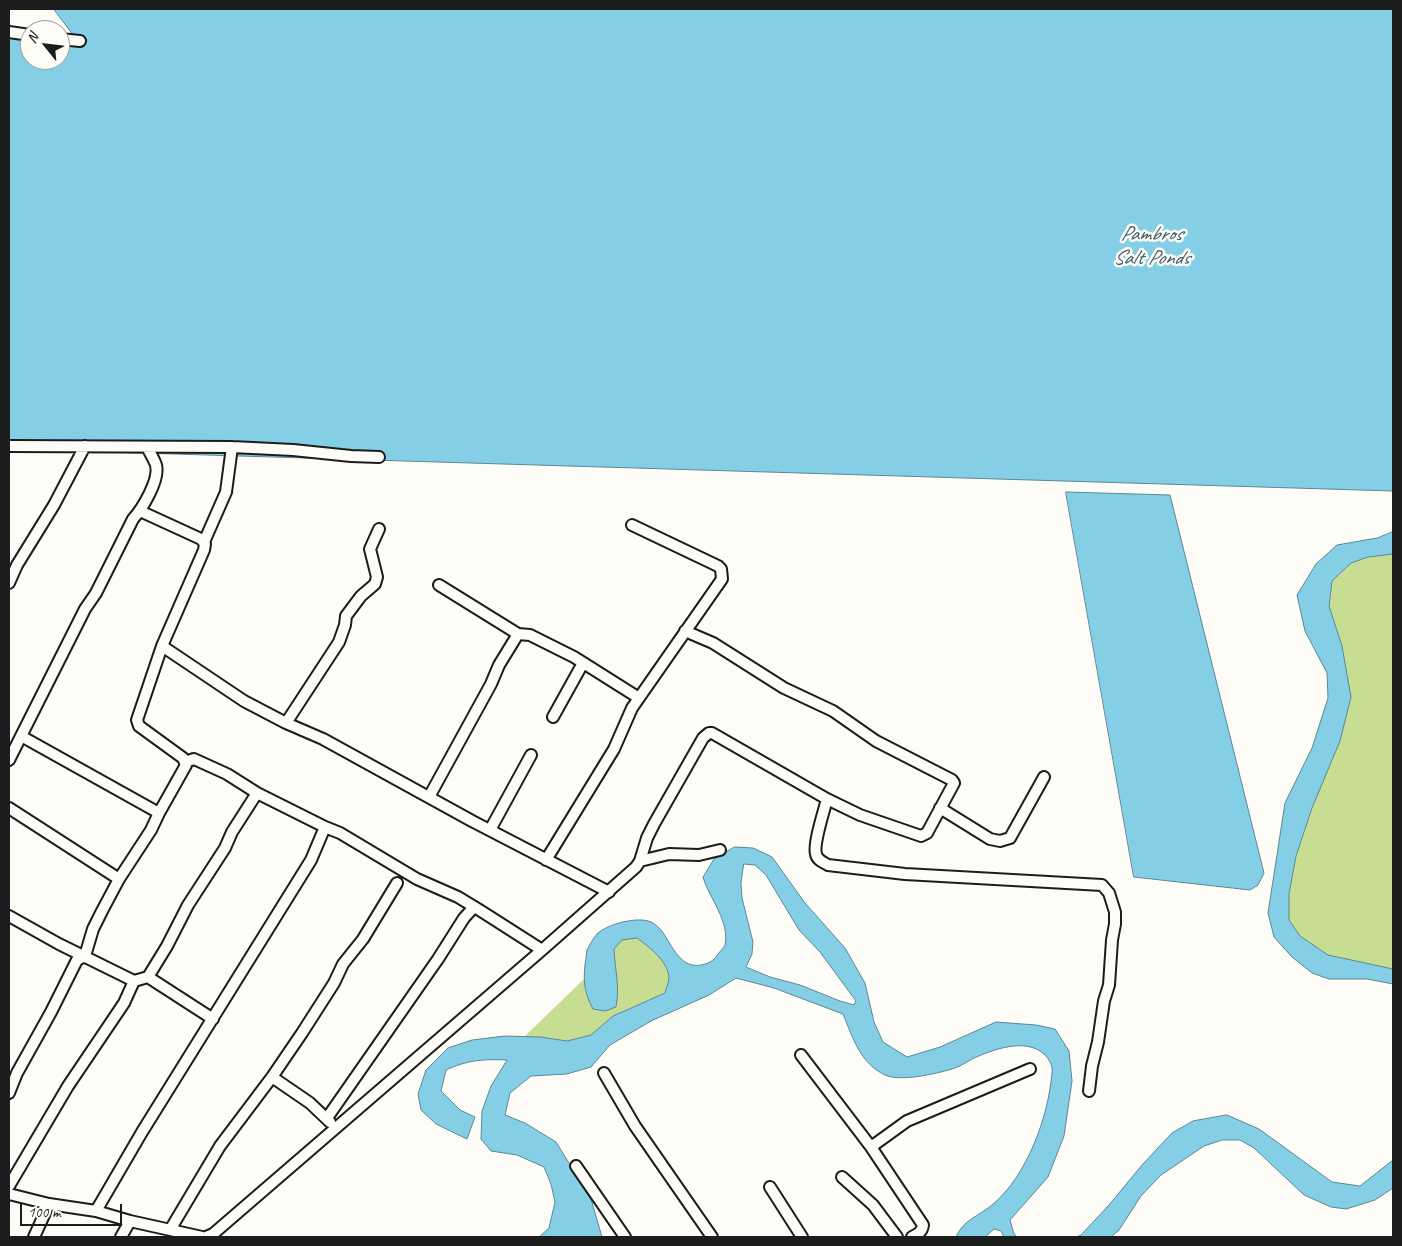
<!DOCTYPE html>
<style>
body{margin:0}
#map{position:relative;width:1402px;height:1246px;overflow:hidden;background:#fdfcf7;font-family:Caveat,sans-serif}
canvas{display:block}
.frame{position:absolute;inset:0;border:10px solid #1c1c1c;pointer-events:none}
.north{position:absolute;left:20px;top:20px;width:50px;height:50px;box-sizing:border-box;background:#fdfcf7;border:1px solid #a3a29f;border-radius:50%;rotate:299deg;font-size:14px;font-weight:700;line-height:20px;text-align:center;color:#1c1c1c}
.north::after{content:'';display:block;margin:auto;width:18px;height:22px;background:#1c1c1c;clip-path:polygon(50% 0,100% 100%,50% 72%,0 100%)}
.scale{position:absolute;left:20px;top:1204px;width:102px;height:22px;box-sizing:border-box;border:2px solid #1c1c1c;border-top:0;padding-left:6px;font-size:15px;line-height:18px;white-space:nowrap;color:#1c1c1c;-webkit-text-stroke:4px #fdfcf7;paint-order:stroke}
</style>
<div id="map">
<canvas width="1402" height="1246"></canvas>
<div class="frame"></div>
<div class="north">N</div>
<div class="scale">100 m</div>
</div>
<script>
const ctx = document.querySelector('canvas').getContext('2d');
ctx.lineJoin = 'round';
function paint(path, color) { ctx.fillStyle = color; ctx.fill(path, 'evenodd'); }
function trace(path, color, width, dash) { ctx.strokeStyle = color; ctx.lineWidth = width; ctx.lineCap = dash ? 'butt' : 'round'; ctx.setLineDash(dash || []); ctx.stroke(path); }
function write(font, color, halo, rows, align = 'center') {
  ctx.font = font + ' Caveat,sans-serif'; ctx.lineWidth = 5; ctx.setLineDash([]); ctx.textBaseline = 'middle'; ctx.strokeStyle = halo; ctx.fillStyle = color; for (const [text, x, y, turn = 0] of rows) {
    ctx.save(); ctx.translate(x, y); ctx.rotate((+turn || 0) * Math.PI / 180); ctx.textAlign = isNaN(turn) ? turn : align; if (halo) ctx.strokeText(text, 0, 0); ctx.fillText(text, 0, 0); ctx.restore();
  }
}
paint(new Path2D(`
 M1393,554V969L1328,955L1300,936L1289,920V894L1296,856L1312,808L1342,646L1329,606L1332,581L1351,563L1368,557Z
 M637,938C649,947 667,960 669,977C669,982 666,988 665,993L613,1016L591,1035L567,1041L540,1037H524L584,979L586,994L615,968L614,949L622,940Z`), '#c7dd92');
const water = new Path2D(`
 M54,9H1393V491L9,449V28L30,30V60H60V33L72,34Z
 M1066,492L1170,495L1264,873L1258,885L1250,890L1134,877Z
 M1393,532V554L1368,557L1351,563L1332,581L1329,606L1342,646L1351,697L1340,741L1312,808L1296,856L1289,894V920L1300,936L1328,955L1393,969V984L1367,979H1329L1312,973L1292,957L1274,937L1268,913L1285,803L1312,748L1328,698L1327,673L1305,631L1297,595L1316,564L1337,545L1377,538Z
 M735,847L753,848L772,857L805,903L845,948L865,983L874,1022L883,1042L907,1057L940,1047L996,1022L1036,1025L1055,1029L1069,1051L1072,1081L1064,1136L1048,1177L1010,1220L1014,1234L1017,1237H1004L1001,1231L994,1229L985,1237H956C963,1220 979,1216 992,1205C1027,1176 1048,1118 1052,1073C1053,1065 1049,1059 1044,1054C1025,1037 992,1050 972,1059C965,1063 959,1067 952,1069C935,1074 900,1082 885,1075C860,1063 853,1038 843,1014L774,988L736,978L709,995L651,1021L610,1045L591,1067L567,1074L531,1076L510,1093L505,1115L525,1123L556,1142L591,1199L602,1237H539L549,1228L555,1202L551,1184L544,1167L517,1155L491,1151L481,1139L482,1111L491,1086L507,1060C483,1059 467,1060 446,1070L441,1091L460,1110L475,1117L467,1139L436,1124L421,1110L418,1094L426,1070L448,1048L472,1040L505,1036L540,1037L567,1041L591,1035L613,1016L665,993C666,988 669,982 669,977C667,960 649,947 637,938L622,940L614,949C615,970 620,987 616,1007L605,1011L593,1009C585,994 583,983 585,965C586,960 586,955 587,950C589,946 594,937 597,934C607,924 638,916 651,922C666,928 670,952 685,962C692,967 703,966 710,962C714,960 716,957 718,954C720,951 724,948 725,945C730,921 709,898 703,877L714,859ZM744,864L755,865L766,875L799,930L820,952L856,1001L854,1005L840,1001L800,985L770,977L746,967L752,954L753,942L742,898L741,883Z
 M1227,1115L1259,1129L1332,1182L1360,1186L1393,1160V1188L1375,1200L1346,1209L1331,1207L1304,1195L1254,1148L1240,1140H1222L1204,1146L1161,1175L1141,1196L1119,1230L1111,1237H1076L1081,1235L1109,1205L1142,1165L1172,1133L1193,1121Z`);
paint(water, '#85cfe6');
trace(water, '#5b8795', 1);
const minor = new Path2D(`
 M9,32L30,35
 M60,39L80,41
 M9,446L232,447L293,450L351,456L379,457
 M204,542L226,492L232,447
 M9,583L17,565L54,505L85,446
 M439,585L518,634L530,635L574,657L639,698
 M162,646L244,701L286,723L323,739L472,821L609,892
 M553,717L583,663
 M286,723L339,642L345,625L346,616L361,596L375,584L377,577L370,549L379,529
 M21,736L159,813
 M9,760L85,609L96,593L133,519C142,509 160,480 156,465C154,459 150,453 147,447
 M185,762L194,759L227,774L257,793L325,827L340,833L417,879L458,897L481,911L542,950
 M429,797L491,684L499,665L518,634
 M827,799C824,811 813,844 816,854C817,860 823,862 828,865L905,874L1102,885L1109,893L1115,912V924L1112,940L1109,985L1104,1001L1098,1042L1092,1066L1089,1091
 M9,808L119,879
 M940,808L990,839L1000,841L1010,838L1044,777
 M490,830L531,755
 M546,860L614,749L632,708L722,579L721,569L718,566L632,525
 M640,861L669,854L699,855L720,850
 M9,916L59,944L134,981L148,977L167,946L188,905L225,848L232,832L257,793
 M148,977L213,1019
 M801,1055L871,1147
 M604,1073L635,1126L712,1237
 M272,1077L310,1103L330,1122
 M9,1093L17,1073L51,1012L77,960L85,956L93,929L102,911L119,879L151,830L159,813L186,765L183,758L139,726L137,720L162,646L204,550L205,544L201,539L140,511
 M327,1118L438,959L464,918L474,907
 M576,1166L625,1237
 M842,1177L873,1205L897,1237
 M9,1186L68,1086L124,1003L134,981
 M770,1187L802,1237
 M9,1194L49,1204L96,1211L130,1221L202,1237
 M96,1211L142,1132L311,860L325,827
 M170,1230L220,1146L272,1077L302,1033L334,983L343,964L363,939L397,883
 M34,1237L49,1204
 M121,1237L130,1221
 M206,1237L213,1234L542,950L636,867L640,861L647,838L654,824L703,738L709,733H712L827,799L860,815L921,836L927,833L954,783L952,780L876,741L833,711L784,688L713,643L685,631
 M912,1237C918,1234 922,1232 923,1225L871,1147L907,1121L1030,1069`);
trace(minor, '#1c1c1c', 14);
trace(minor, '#fdfcf7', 10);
write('italic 21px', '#415b63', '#fdfcf7', [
 ["Pambros",1151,234],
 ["Salt Ponds",1151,258]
]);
</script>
